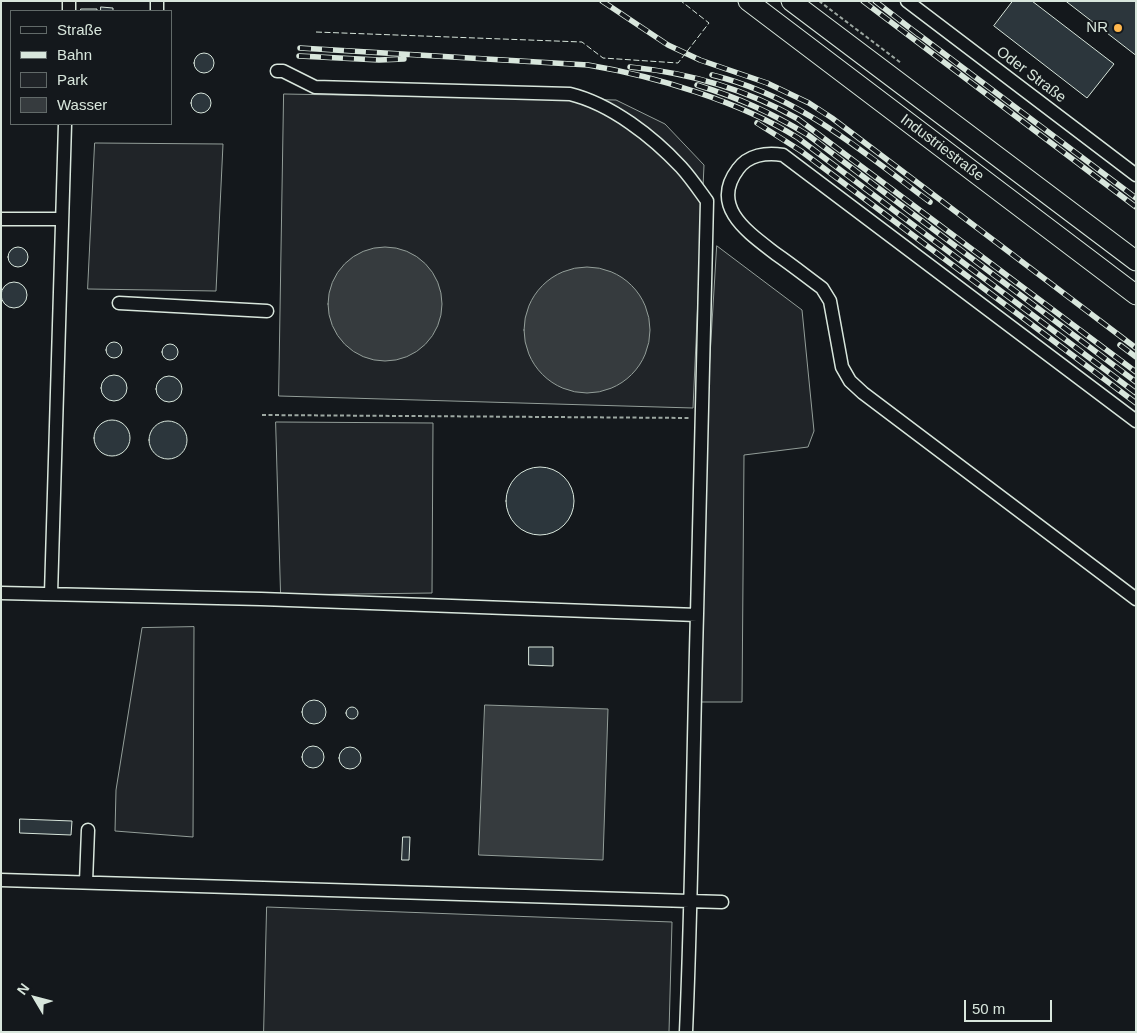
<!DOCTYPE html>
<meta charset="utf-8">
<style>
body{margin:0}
#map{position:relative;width:1137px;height:1033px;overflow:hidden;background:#14181c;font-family:Arial,sans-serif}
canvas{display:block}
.frame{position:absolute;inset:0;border:2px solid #d8e6dc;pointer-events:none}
.legend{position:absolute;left:10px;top:10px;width:162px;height:115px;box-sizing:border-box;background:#14181c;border:1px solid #626a69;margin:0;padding:6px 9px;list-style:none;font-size:15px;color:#d8e6dc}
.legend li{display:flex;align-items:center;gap:10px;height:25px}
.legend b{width:25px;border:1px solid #626a69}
.north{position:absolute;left:10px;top:973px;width:50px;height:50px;-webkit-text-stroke:4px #14181c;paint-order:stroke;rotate:307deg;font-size:14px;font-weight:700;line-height:20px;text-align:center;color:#d8e6dc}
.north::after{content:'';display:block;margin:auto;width:18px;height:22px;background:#d8e6dc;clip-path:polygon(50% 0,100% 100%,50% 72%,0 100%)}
.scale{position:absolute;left:964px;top:1000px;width:88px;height:22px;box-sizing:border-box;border:2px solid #d8e6dc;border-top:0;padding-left:6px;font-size:15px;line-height:18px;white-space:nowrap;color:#d8e6dc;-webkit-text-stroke:4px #14181c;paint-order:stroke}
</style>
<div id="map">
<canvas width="1137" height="1033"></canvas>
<div class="frame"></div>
<ul class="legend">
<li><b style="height:6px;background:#14181c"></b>Straße</li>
<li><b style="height:6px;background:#d8e6dc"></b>Bahn</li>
<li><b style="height:14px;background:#202428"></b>Park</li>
<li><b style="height:14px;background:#363b3e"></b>Wasser</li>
</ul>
<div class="north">N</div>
<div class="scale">50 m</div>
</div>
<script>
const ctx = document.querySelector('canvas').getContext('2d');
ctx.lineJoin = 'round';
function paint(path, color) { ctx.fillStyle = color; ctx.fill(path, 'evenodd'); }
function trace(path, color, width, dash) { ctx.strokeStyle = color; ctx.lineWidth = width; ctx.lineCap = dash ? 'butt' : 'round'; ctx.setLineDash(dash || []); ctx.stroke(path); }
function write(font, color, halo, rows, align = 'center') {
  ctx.font = font + ' Arial,sans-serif'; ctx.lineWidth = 4; ctx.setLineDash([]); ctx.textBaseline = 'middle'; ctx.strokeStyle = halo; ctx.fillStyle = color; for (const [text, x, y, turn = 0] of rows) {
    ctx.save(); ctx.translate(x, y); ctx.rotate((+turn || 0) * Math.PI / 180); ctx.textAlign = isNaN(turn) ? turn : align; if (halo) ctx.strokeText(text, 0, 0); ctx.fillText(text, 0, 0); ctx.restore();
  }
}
const green = new Path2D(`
 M284,94L616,100L665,124L704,165L693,408L279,396Z
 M95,143L223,144L216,291L88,289Z
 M717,246L802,310L814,431L808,447L744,455L742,702H701L709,373Z
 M276,422L433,423L432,593L281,595Z
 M194,627L193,837L115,831L116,790L142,628Z
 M267,907L672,922L669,1032H264Z`);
paint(green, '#202428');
trace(green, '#939e99', 1);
const water = new Path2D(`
 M328 304a57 57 0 1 1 114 0a57 57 0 1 1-114 0Z
 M524 330a63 63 0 1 1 126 0a63 63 0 1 1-126 0Z
 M485,705L608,709L603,860L479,855Z`);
paint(water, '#363b3e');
trace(water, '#939e99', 1);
const building = new Path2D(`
 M1013,1H1032L1114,64L1087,98L994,26Z
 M1066,1H1136V55Z
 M101,7L113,8V11H101Z
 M81,9H97V11H81Z
 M194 63a10 10 0 1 1 20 0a10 10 0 1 1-20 0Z
 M191 103a10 10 0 1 1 20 0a10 10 0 1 1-20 0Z
 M8 257a10 10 0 1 1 20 0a10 10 0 1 1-20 0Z
 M1 295a13 13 0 1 1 26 0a13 13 0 1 1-26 0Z
 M106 350a8 8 0 1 1 16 0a8 8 0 1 1-16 0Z
 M162 352a8 8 0 1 1 16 0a8 8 0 1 1-16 0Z
 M101 388a13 13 0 1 1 26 0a13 13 0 1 1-26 0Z
 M156 389a13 13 0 1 1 26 0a13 13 0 1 1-26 0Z
 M94 438a18 18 0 1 1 36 0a18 18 0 1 1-36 0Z
 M149 440a19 19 0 1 1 38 0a19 19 0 1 1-38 0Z
 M506 501a34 34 0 1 1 68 0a34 34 0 1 1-68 0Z
 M529,647H553V666L529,665Z
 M302 712a12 12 0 1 1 24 0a12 12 0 1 1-24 0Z
 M346 713a6 6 0 1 1 12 0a6 6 0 1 1-12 0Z
 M302 757a11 11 0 1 1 22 0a11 11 0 1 1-22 0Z
 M339 758a11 11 0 1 1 22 0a11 11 0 1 1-22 0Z
 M20,819L72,821L71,835L20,833Z
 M403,837H410L409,860H402Z`);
paint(building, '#2c363c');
trace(building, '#d8e6dc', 1);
const minor = new Path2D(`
 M907,1L1136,175
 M69,11V1
 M157,11V1
 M277,71H283L315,87L570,94C611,104 653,137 681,167C691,178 699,190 707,201C704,338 701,476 697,614C693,753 692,893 686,1032
 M1,219H62
 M119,303L267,311
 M1136,421L783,155C766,152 748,155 738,169C709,207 749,233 776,254C792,265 807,277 822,288L830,301L842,367L850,381L863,393L1136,599
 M1,593L261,599L697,615
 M51,594L65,124
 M1,880L722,902
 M86,882L88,830`);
const highway = new Path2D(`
 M748,1L1136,295
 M791,1L1136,261`);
trace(minor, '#d8e6dc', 15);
trace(highway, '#d8e6dc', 21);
trace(new Path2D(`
 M819,1L901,63
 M262,415L690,418`), '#9da8a2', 2, [4, 2.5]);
trace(minor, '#14181c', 12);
trace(highway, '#14181c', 19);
const rail = new Path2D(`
 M602,1L668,45L700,60L767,83L809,103L832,118L1136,348
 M863,1L1136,207
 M875,1L919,35
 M914,31L1136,198
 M300,48L588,65C655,76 741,102 798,138L1136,393
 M299,56L379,60L404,59
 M630,67C690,73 746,89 798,119L1136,372
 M712,75C799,96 860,150 930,202
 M697,85C739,98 770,112 808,135L1136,382
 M757,123L801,151L1136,403
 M1120,345L1136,357`);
trace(rail, '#d8e6dc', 5.5);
trace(rail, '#14181c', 4, [11]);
trace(new Path2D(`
 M316,32L582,42L603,58L678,63L709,23L681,1`), '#d8e6dc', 1, [6, 2.5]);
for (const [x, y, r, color] of [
 [1118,28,5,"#ffb74d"]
]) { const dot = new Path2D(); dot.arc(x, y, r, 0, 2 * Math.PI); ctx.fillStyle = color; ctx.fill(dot); trace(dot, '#14181c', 2); }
write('15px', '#d8e6dc', '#14181c', [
 ["NR",1108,28]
], 'right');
write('15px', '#d8e6dc', '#14181c', [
 ["Oder Straße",1031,75,37],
 ["Industriestraße",942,148,37]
]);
</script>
